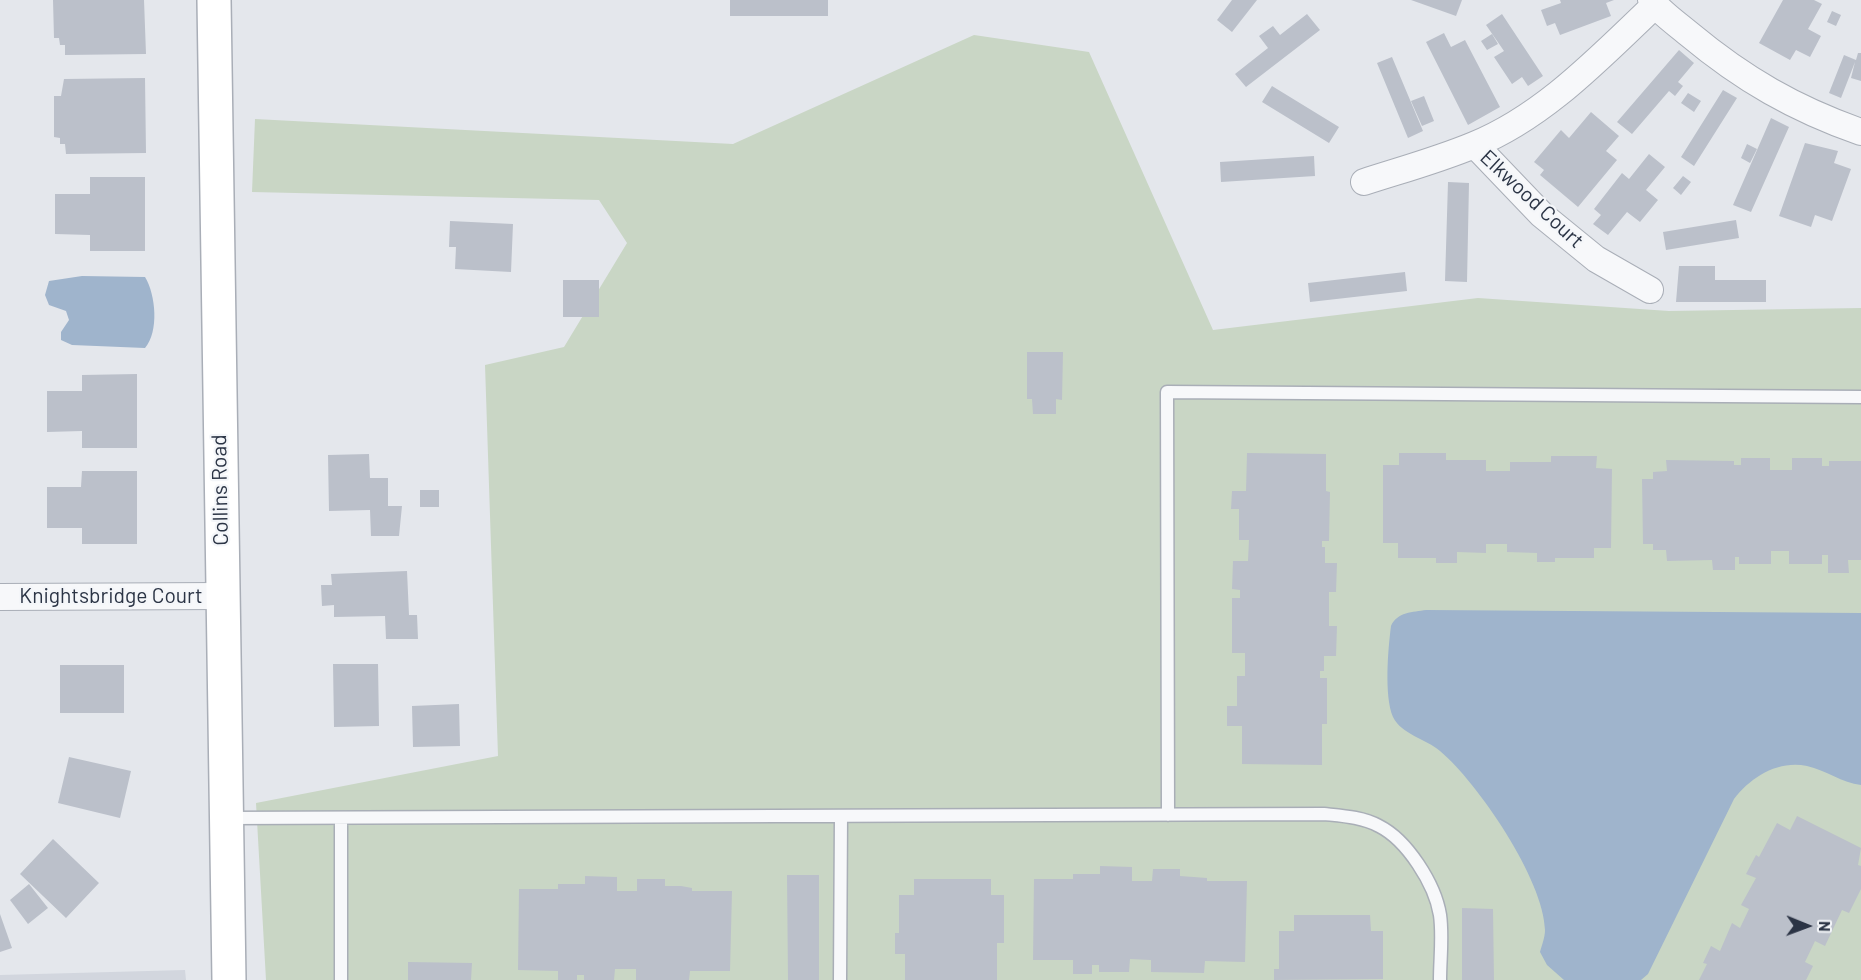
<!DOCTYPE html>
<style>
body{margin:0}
#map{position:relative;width:1861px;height:980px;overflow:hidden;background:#e4e7ec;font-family:Barlow,sans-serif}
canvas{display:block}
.north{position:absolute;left:1777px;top:896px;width:60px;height:60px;-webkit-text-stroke:4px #f4f6f9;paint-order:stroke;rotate:91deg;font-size:16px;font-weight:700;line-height:24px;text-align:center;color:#2b3445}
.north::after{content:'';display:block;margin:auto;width:21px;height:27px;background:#2b3445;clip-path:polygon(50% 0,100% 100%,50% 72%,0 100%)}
</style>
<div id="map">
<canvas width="1861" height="980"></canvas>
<div class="north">N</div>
</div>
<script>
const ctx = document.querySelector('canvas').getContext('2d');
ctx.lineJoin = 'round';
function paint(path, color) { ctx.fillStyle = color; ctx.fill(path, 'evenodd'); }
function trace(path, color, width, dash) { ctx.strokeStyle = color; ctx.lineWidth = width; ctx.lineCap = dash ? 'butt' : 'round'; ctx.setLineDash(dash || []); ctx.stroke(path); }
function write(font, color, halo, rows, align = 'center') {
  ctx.font = font + ' Barlow,sans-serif'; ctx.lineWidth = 4.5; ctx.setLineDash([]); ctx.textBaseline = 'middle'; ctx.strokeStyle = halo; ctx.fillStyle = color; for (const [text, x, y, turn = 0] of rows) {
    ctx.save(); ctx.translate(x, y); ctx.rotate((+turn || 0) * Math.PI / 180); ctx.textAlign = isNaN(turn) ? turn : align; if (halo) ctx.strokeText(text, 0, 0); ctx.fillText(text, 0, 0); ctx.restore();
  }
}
paint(new Path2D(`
 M185,970L186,980H0V975Z`), '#d2d6de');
paint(new Path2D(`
 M974,35L1089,52L1213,330L1478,298L1669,311L1861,308V980H266L256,803L498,756L485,365L564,347L627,243L599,200L252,192L255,119L733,144Z`), '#c9d6c5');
paint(new Path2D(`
 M82,276L145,277C156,295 159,332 145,348L72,345L61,340V332L69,320L66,311L49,305L45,295L49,281Z
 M1426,610L1861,613V785C1842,783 1826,770 1807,766C1778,760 1751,777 1734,799L1648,974L1641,980H1564L1547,965L1540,952C1542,945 1545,937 1545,930C1544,880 1478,783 1440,751C1426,739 1401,734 1393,717C1384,696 1388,649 1391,626C1397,612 1413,612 1426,610Z`), '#9fb4cc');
paint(new Path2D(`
 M53,0H144L146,54L65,55V45H60L59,38H54Z
 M730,0H828V16H730Z
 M1232,0H1257L1232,32L1217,20Z
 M1411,0H1462L1456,16Z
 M1560,0H1614L1606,3L1611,16L1560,35L1555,23L1547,26L1541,10L1561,3Z
 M1783,0H1814L1822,4L1808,29L1821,36L1810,57L1796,50L1790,60L1759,43Z
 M1832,11L1841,15L1836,26L1827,22Z
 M1307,14L1320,30L1246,87L1235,74L1268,48L1259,36L1273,26L1280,35Z
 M1502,14L1543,76L1528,86L1522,77L1512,84L1494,57L1504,51L1486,25Z
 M1444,33L1451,47L1465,40L1500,107L1468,125L1426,42Z
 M1492,34L1498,44L1487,50L1481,41Z
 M1679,50L1694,63L1678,82L1683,86L1675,96L1669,91L1632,134L1617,122Z
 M1858,53H1861V81L1851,78L1855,62L1841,98L1829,93L1844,55L1856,60Z
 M1392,57L1423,131L1408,138L1377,63Z
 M145,78L146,153L66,154L65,144H60V138L54,137V96H61L64,79Z
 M1272,86L1339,127L1329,143L1262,102Z
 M1723,90L1737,98L1694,166L1681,157Z
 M1688,93L1701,101L1694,112L1681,103Z
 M1424,96L1434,121L1422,126L1411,101Z
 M1591,112L1619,136L1606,151L1617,160L1578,207L1540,175L1544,170L1534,162L1561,130L1569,138Z
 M1771,118L1789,127L1751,212L1733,205Z
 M1805,143L1838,151L1834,163L1851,169L1832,221L1815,215L1811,227L1779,216Z
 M1747,144L1757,149L1750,163L1741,158Z
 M1649,154L1665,167L1646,190L1658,200L1640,222L1627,212L1608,235L1593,224L1601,215L1594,209L1622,173L1629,179Z
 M1314,156L1315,176L1221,182L1220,162Z
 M1683,176L1691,182L1681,195L1673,188Z
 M90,177H145V251H90V235L55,234V194H90Z
 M1448,182L1469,183L1467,282L1445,281Z
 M1736,220L1739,238L1666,250L1663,232Z
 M450,221L513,224L511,272L455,269L456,247H449Z
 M1679,266H1715V280H1766V302H1676Z
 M1405,272L1407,291L1310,302L1308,283Z
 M563,280H599V317H563Z
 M1027,352H1063L1062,400L1056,399V414H1033L1032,399H1027Z
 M137,374V448H82V431L47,432V391H82V375Z
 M1247,453L1326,454V491L1330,492L1329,541H1322V547H1325V563H1337L1336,592H1329V626H1337L1336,656H1324V671H1320V678H1327V724H1322V765L1242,764V726H1227V706H1237V676H1245V653H1232V598H1240V590L1232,589L1233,561H1248L1249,540H1239V509H1231L1232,491H1246Z
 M1399,453H1446V460H1486V471H1510V462H1551V456H1597L1596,468L1612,469L1611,548H1594V558H1555V562H1537V553L1507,552V544H1486V553L1457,552V563H1436V558H1398V543H1383V465H1399Z
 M369,454L370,478H388V506H402L399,536H371L370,510L329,511L328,455Z
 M1741,458H1770V470H1792V458H1822V466H1829V461H1861V560H1848L1849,573H1828V555H1822V564H1789V551H1771V564H1739V557H1735V570H1713L1712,560L1667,561L1666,550H1653V544H1643L1642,479H1653V472L1667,471L1666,460L1734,461V465H1741Z
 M82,471H137V544H82V528H47V487H81Z
 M420,490H439V507H420Z
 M407,571L409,615H417L418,639H386L385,616L334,617V605L322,606L321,585H332L331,574Z
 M333,664H378L379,726L334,727Z
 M60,665H124V713H60Z
 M459,704L460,746L413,747L412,706Z
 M69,757L131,771L120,818L58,803Z
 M1797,816L1861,848L1858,865L1861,866V889L1849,913L1842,910L1825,946L1815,941L1805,962L1813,966L1806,980H1699L1707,964L1703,963L1711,946L1720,951L1732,923L1740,928L1749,909L1741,905L1756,878L1746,874L1756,855L1759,857L1777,823L1790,830Z
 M53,839L99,883L66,918L20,874Z
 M1100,866L1132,867V881H1152L1153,869H1180V876L1207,878V881H1247L1245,962L1205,961L1204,973L1151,972V960L1130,959L1129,972H1099V965H1092V974H1073V960H1033L1034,879H1073V874H1100Z
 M787,875H819V980H788Z
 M585,876L617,877V891H637V879H665V886H681L692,888V891H732L730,971H690L689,980H636V969H615L614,980H584V975H577V980H558V971L518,970L519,889H558V884H585Z
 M914,879H991V895H1004V943H997V980H905V954H895V933H899V895H914Z
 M29,884L48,908L28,924L10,900Z
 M1462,908L1493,909L1494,980H1462Z
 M0,914L12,948L0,952Z
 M1294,915H1370L1371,931H1383V979L1274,980V969H1279V931H1294Z
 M408,962L472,963L471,980H408Z`), '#bbc0ca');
const lane = new Path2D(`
 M1168,815L1167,392L1861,397
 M227,818L1324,814C1343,816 1362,817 1379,826C1407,840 1435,884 1440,915C1443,936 1440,959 1440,980
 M341,980V818
 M840,980L841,816`);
const street = new Path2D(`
 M1651,0C1661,13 1676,23 1689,34C1743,79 1795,109 1861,132
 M1475,145L1542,215L1596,259L1650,290
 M1364,182C1401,170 1438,160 1474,145C1545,116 1600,57 1655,5
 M0,597L222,596`);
const secondary = new Path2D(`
 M214,0L229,980`);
trace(lane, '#a9aeb7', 15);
trace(street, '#a9aeb7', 28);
trace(secondary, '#a9aeb7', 36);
trace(lane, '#f7f8fa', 12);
trace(street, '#f7f8fa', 26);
trace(secondary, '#fff', 33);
write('21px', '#2b3445', '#f4f6f9', [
 ["Elkwood Court",1532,199,43],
 ["Collins Road",220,490,-91],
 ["Knightsbridge Court",111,596]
]);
</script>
